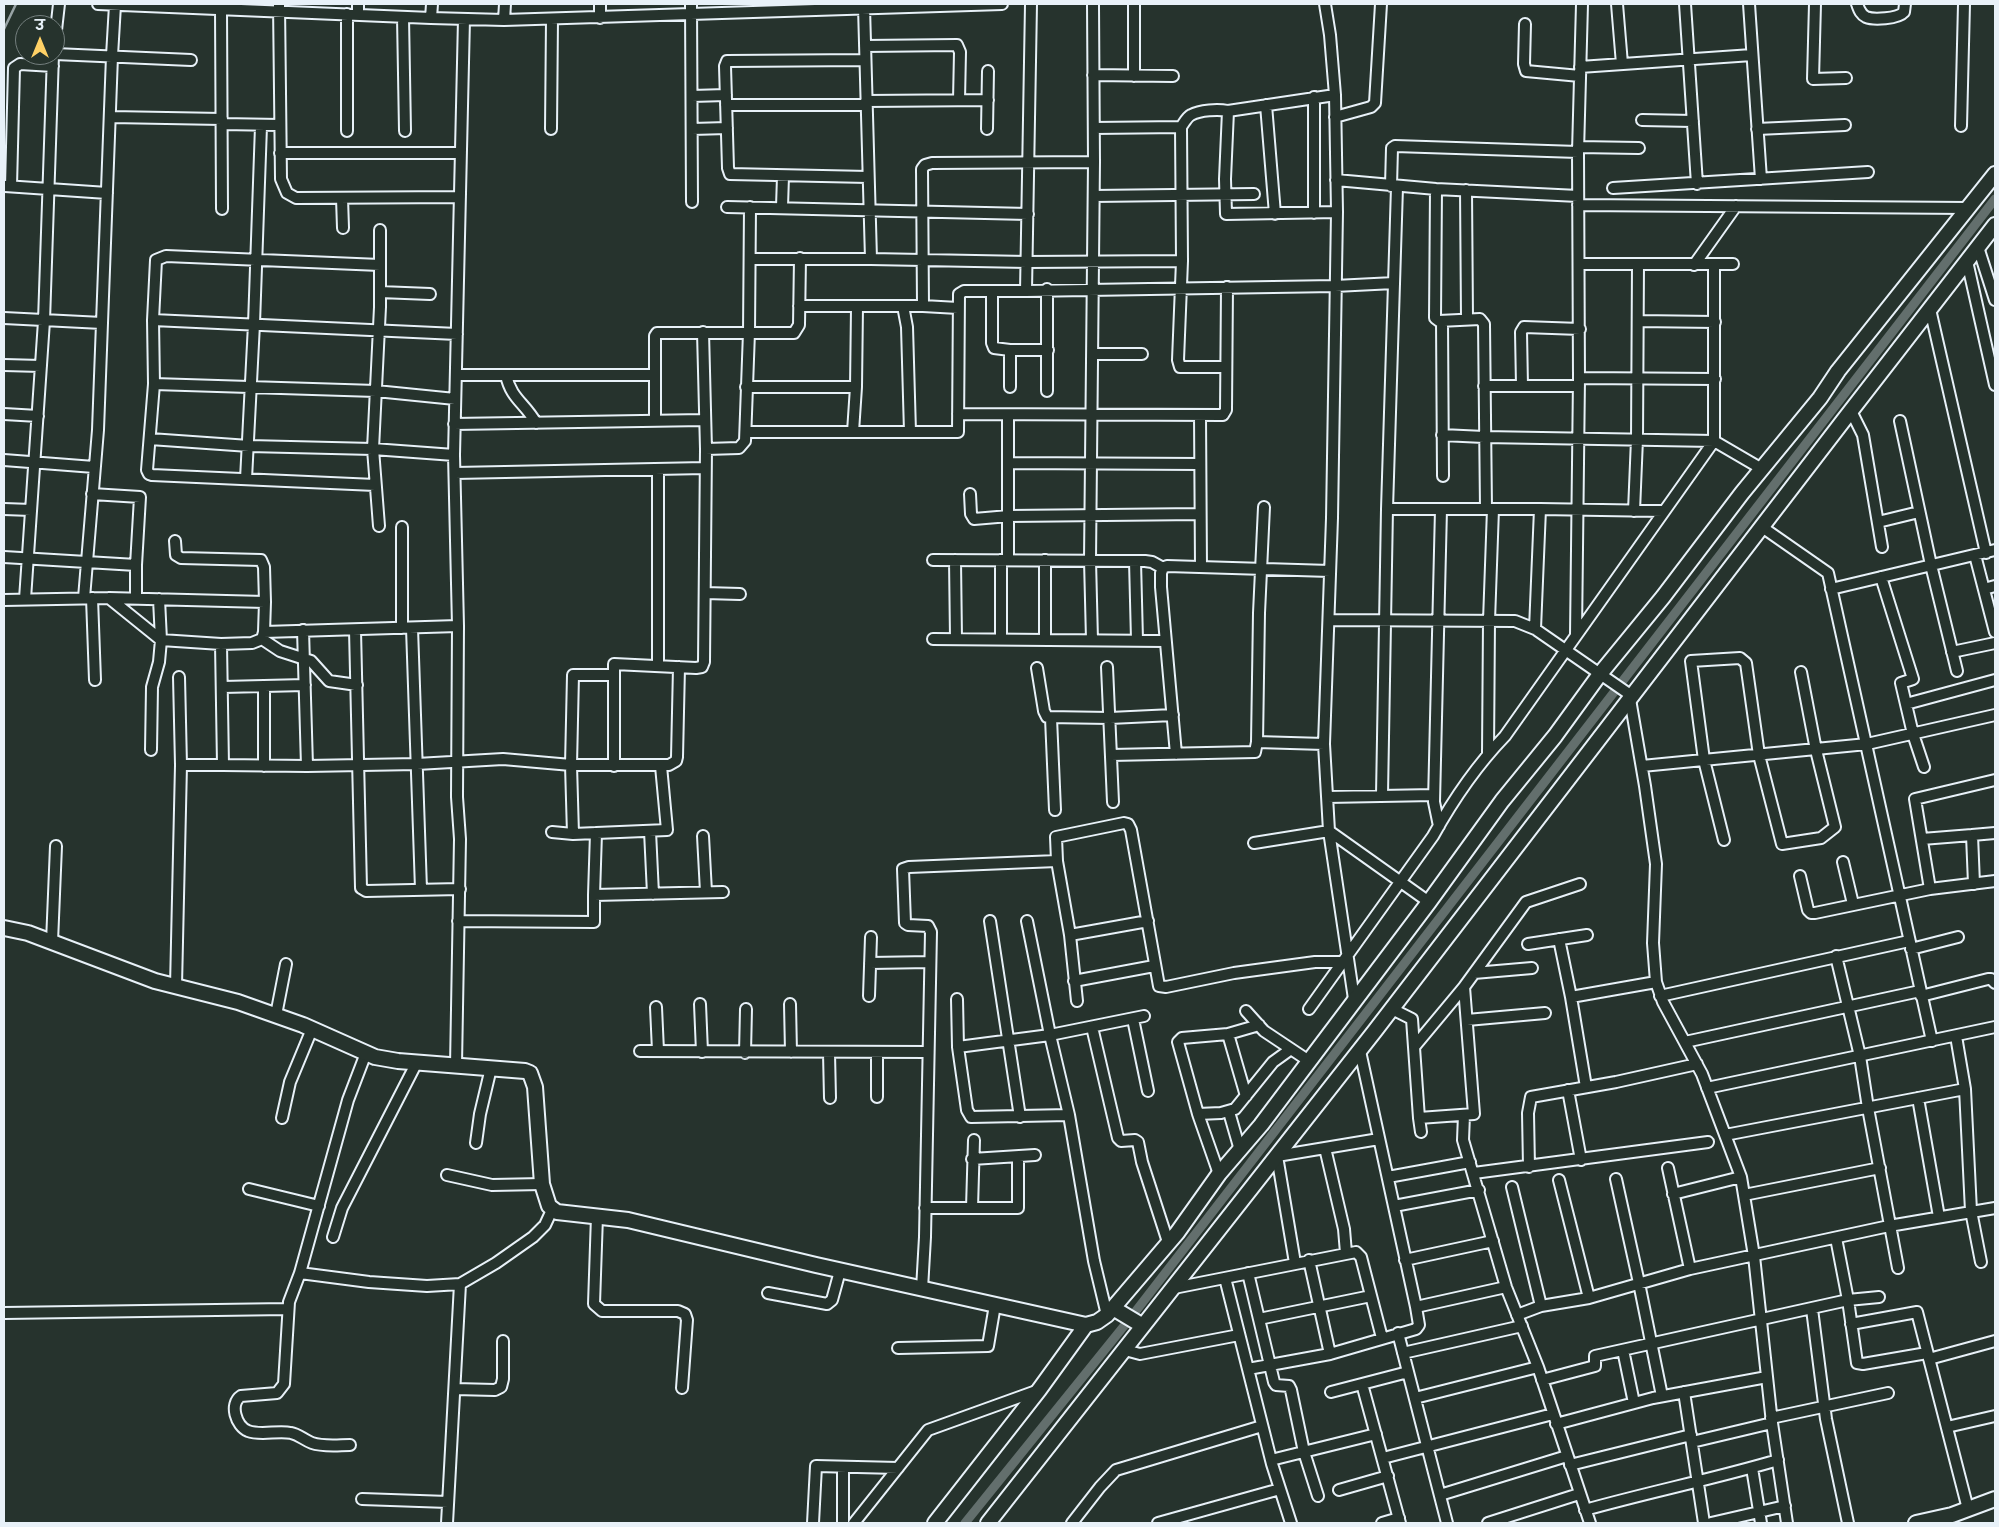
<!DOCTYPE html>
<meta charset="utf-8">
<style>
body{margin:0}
#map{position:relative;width:1999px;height:1527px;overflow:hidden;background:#26332d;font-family:"Comic Neue","Playpen Sans Deva",sans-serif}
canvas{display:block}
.frame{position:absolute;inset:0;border:5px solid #e8f1f8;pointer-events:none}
.north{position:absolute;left:15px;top:15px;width:50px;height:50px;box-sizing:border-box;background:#26332d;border:1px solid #747f7e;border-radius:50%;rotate:0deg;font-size:14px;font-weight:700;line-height:20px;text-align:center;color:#e8f1f8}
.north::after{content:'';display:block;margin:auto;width:18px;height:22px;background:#ffd166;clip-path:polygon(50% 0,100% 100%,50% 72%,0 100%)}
</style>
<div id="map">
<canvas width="1999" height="1527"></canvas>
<div class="frame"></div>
<div class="north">उ</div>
</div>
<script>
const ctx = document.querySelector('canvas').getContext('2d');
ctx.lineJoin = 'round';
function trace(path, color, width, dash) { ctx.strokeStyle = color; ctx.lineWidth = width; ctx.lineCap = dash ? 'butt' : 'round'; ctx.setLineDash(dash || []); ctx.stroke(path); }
trace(new Path2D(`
 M4,29L16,4`), '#98a3a5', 2.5);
trace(new Path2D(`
 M965,1523L1132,1316L1995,199`), '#636f6d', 9);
const street = new Path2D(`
 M98,4L431,18L504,20L1002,4
 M279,4L281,179L287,193L296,198L460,197
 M691,4L692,202
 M1134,4V76
 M1325,4L1330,35L1335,95L1337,212L1332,518L1324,744L1329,831L1354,999
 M1617,4L1622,64
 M1685,4L1697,184
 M1749,4L1761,179
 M1815,4L1813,79L1846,78
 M1857,4C1859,9 1860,14 1866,17C1873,20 1898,19 1904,12L1905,4
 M221,9L222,209
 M347,14V131
 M358,14V4
 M403,17L405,131
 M431,18L432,4
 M600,18V4
 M504,20L505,4
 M1525,24L1524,64L1526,71L1580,76
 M55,39L59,4
 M865,46L957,45L960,52L959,100
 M55,54L191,60
 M865,60L727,61L725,66L728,168L730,174L868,177
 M1580,67L1752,55
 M1093,75L1173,76
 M692,96L726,95
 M866,101L988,100
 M726,105H866
 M1266,105L1275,214
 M1228,111L1225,179L1226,214L1337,212
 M111,117L222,119
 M1335,117L1371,107L1375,103L1381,4
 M1642,120L1693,121
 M222,124L280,125
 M1961,126L1964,4
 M1181,127C1184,123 1187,117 1191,115C1200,110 1218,109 1228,111L1335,95
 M1094,128L1181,127L1182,261L1178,360L1180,367H1225
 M551,129L552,19
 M692,129L727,128
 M987,129L988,71
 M1757,129L1845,125
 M1578,147L1639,148
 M280,153H461
 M1336,180L1436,189L1578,196
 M5,186L107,193
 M11,186L14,68L20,64L53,66
 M1391,186L1392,148L1395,146L1578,152
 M1613,188L1868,172
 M1436,189L1435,318L1439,321L1480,319L1484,324L1486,509
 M1466,190L1467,319
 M1094,196L1254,194
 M342,198L343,228
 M1578,205L1967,208
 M727,207L1028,214
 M782,207L783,176
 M1314,213V97
 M1978,247L1995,300
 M750,259H871L864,7
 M871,259L1027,262L1182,261
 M1967,261L1995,385
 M1579,264H1733
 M1694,265L1736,206
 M1047,289V391
 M1026,291L1335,286L1394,283
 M380,292L430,294
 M992,292V343L994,348L1010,350H1048
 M799,306H923L958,308
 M903,306L907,327L910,432
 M923,306L922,169L925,165L932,163L1094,162
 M1930,309L1986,553
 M4,318L102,323
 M153,320L457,334
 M1442,321L1443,476
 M1638,321L1715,322
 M1010,350V387
 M1092,354H1142
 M4,365L41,366
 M456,375H655
 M506,375C511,399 525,403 536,423
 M1579,378L1715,379
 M154,384L376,391L455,399
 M1484,386H1579
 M1522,386L1521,332L1524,327L1580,329
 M746,387H856
 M1851,411L1863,435L1882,547
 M4,414L38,416
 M958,414L1223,415L1226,410L1227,287
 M1008,415V560
 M1200,415L1201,567
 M655,421V336L657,333H794L799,325L800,258
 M1900,421L1931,565L1957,671
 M454,424L704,420
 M746,432H958L959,294L964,291H1026L1031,4
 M853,432L856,387L857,307
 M1442,435L1484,437L1714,441V265
 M150,439L249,446L373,449L454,455
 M706,449L739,448L745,441L749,332L750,207
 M4,460L94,467
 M1008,463L1200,464
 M658,469V665
 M455,473L705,468
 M246,479L254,324L261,126
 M375,485L152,475L149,474L147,470L154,384L153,320L156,260L166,256L380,265
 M92,494L140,497L136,565V598
 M970,494L971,514L974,519L1009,516L1200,514
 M4,509L31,510
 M1387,509H1540L1535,629
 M1540,509L1663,511
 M1634,511L1637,439L1638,264
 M1878,522L1919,512
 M379,526L373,449L380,307V230
 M1762,527L1828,573L1932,1041
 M175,541L176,555L181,558L261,560L264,567L265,602
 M1975,555L1995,632
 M4,557L136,565
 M933,560L1145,561L1152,562L1163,568
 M955,560L956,639
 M1001,560V639
 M1135,561L1137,640
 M1881,577L1913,679L1901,683L1913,734L1924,767
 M1831,589L1995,550
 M1984,589L1995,586
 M705,593L740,594
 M84,598L98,430L112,56L115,5
 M92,598L95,680
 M109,598L161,640L221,644L252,643L262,639L264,632
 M25,599L44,321L53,55
 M4,600L109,598L265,602L264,632L458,626
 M1329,620L1515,621L1535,629L1632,696
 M402,628V527
 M412,628L421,889
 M303,630L307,766
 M355,630L361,888L366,891L460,889
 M1576,635L1579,378L1578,152L1582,4
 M262,639L280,651L311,661L329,681L357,685
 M933,639L1165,641
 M1045,640V560
 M1092,640L1090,560L1094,162L1093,4
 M221,644L223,765L307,766L417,764L503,759L571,765H669L676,761L677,757L679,667
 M1952,652L1995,643
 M1107,667L1113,802
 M1037,668L1044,711L1047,717L1110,718L1173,715
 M264,686V766
 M223,687L305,685
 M1630,699L1645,786L1656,864L1653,943L1656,982L1663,1002L1702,1074L1741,1177L1754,1256L1772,1423L1787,1523
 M1906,704L1995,680
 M1051,718L1055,810
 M1257,742L1324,744
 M151,750L152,687L159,662L161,640L159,599
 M1488,753L1489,621L1493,509
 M1176,754L1161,587V573L1163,568L1167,566L1330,571
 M1111,755L1255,752L1257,742L1259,613L1264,507
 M181,765H223
 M614,766V664L696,668L702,667L704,662L706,449L703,332
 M1642,766L1867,744L1995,715
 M1382,795L1387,509L1397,187
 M1327,797L1434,795
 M1439,826L1434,802L1441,509
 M650,831L653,894
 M552,832L573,834L667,830L661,766
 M596,833L594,895L723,892
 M573,834L571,765L573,675H614
 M1972,835L1995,833
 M703,836L706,892
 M1922,839L1972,835L1974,884
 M1724,840L1704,760L1691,661L1740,658L1746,663L1759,755L1782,844L1821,838L1835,827L1816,750L1801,672
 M1254,843L1329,831L1429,902
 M1843,862L1853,904
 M1800,876L1808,910L1811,913H1815L1930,889L1995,881
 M1930,889L1915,799L1995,780
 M458,921L594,922V895
 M990,921L1020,1117
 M1027,921L1050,1035L1069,1115L1094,1261L1107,1315
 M1070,935L1148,921
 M1559,939L1571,997L1586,1087
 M52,942L56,846
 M1528,944L1587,935
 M1911,949L1958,937
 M1836,956L1860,1056L1868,1108L1898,1268
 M870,963L930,962
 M1474,973L1532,968
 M1074,981L1154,966
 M176,986L181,765L179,677
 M869,996L871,937
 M1660,996L1909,941
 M1921,996L1988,979H1991L1995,983
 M1571,997L1656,982
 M957,999L958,1047L967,1110L971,1117L1069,1115
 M1077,1001L1070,935L1057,861L1056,837L1124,823L1128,824L1131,830L1159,986L1166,987L1234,973L1315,962H1342
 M700,1004L702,1052
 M790,1004L791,1052
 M656,1007L658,1051
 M1309,1009L1433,836C1453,800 1477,765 1505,736L1714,441L1762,469
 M1392,1009L1412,1019L1419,1118L1421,1132
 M1246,1011L1264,1031L1309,1061
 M276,1015L286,964
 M1133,1019L1148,1091
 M1467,1020L1545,1013
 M1092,1027L1118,1138L1121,1141L1135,1140L1138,1142L1142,1162L1168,1242
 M1228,1034L1246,1096
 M1956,1036L1965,1089L1971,1211L1981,1262
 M1685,1042L1920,991
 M958,1047L1050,1035L1144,1016
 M1414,1047L1464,987L1526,902L1580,884
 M640,1051L928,1052
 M1360,1051L1416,1307L1506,1287
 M877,1052V1097
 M745,1053L746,1009
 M829,1053L830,1098
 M456,1065L460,839L457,797L458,626L454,455L464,19
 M1707,1088L1995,1027
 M1568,1090L1581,1160
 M1918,1098L1939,1217
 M1229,1112L1240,1150
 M1198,1114L1221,1113L1235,1109L1273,1062L1291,1049
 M1464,1115L1463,1140L1506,1287L1538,1367L1590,1523
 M282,1118L290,1082L312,1029
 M1419,1118L1474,1114L1464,987
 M1725,1135L1965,1089
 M476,1143L480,1114L491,1068
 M1325,1148L1344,1229L1346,1253
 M972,1159L1035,1155
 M1529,1167L1528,1113L1531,1097L1616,1082L1697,1064
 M1668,1168L1690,1269
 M1474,1173L1708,1142
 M1219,1174L1198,1114L1178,1042L1182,1038L1228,1034L1259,1025
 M447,1175L492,1185L542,1184
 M1388,1177L1470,1162
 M1616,1179L1639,1283L1662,1396
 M1559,1180L1589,1298
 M1512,1187L1541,1306
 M249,1189L319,1206
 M1673,1194L1741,1177
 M1744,1195L1880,1168
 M1394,1206L1479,1190
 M925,1208H1018V1157
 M972,1208L974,1140
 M597,1216L594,1304L602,1311H678L685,1314L687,1320L682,1388
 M333,1237L342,1208L417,1062
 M1836,1238L1848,1300L1857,1363L1863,1364L1927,1353
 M1309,1260L1330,1354
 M1405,1260L1493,1241
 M1295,1263L1277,1156L1379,1139
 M300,1273L369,1282L427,1286L460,1284L496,1263L533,1237L545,1225L552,1210
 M1248,1273L1274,1382L1276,1385L1289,1386L1291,1390L1304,1452L1318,1496
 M1225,1278L1272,1464L1291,1523
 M1174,1288L1356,1252L1361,1257L1382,1338
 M922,1289L925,1237L931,932L928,926L908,925L905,923L903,869L909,867L1057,861
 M768,1293L827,1304L832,1300L840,1271
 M1812,1309L1826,1419L1848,1523
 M4,1313L287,1309
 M1517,1315L1541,1306L1589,1298L1690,1269L1889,1226L1995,1208
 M1259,1319L1371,1296
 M1851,1324L1917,1312L1968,1509
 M1398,1333L1447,1523
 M898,1348L988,1346L995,1305
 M1125,1350L1140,1354L1239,1335
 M1623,1350L1634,1403
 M1403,1353L1522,1326
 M1929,1359L1995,1341
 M1248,1369L1330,1354L1416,1329L1419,1325L1416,1307
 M1542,1380L1595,1366V1356L1848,1300L1879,1297
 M1362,1384L1400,1523
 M455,1389L495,1390L501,1387L503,1379V1341
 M1331,1392L1408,1372
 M1684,1392L1704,1523
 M1415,1398L1538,1367
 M1771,1418L1888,1393
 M1556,1424L1653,1398L1767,1377
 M1947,1427L1995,1416
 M1692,1442L1772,1423
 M350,1445C339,1445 323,1447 312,1443C304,1440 298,1434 291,1433C278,1430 261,1436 248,1431C236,1426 229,1404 241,1396L277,1393L284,1384L289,1302L300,1273L348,1100L366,1053
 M1383,1458L1553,1414
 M1271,1460L1376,1434
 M1570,1465L1691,1435
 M1752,1468L1761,1523
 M1339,1490L1388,1476
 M1440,1495L1567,1456
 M362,1499L448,1502
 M1585,1510C1649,1492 1714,1479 1778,1460
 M447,1523L460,1284
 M813,1523L816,1466L898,1468
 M843,1523V1467
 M854,1523L928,1430L1039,1390
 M1072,1523L1100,1487L1116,1470L1262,1426
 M1158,1523L1280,1489
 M1382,1523L1399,1518
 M1488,1523L1579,1494
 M1711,1523L1785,1506`);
const secondary = new Path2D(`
 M4,928L28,933L155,981L238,1002L303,1025L375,1057L398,1061L525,1071L530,1073L535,1087L542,1184L549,1206L557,1212L628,1220L816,1265L1086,1325L1097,1322L1107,1315L1177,1233L1219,1174L1261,1125L1429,902L1502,801L1555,736L1600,674L1663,597L1742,493L1820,398L1838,371L1995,174
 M1113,1308L1143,1326
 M935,1523L1039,1390L1086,1325
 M988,1523L1374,1032L1843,421L1995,225
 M1916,1523L1952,1515L1995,1499`);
trace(street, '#e8f1f8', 14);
trace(secondary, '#e8f1f8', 18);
trace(street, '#26332d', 10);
trace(secondary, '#26332d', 14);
</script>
